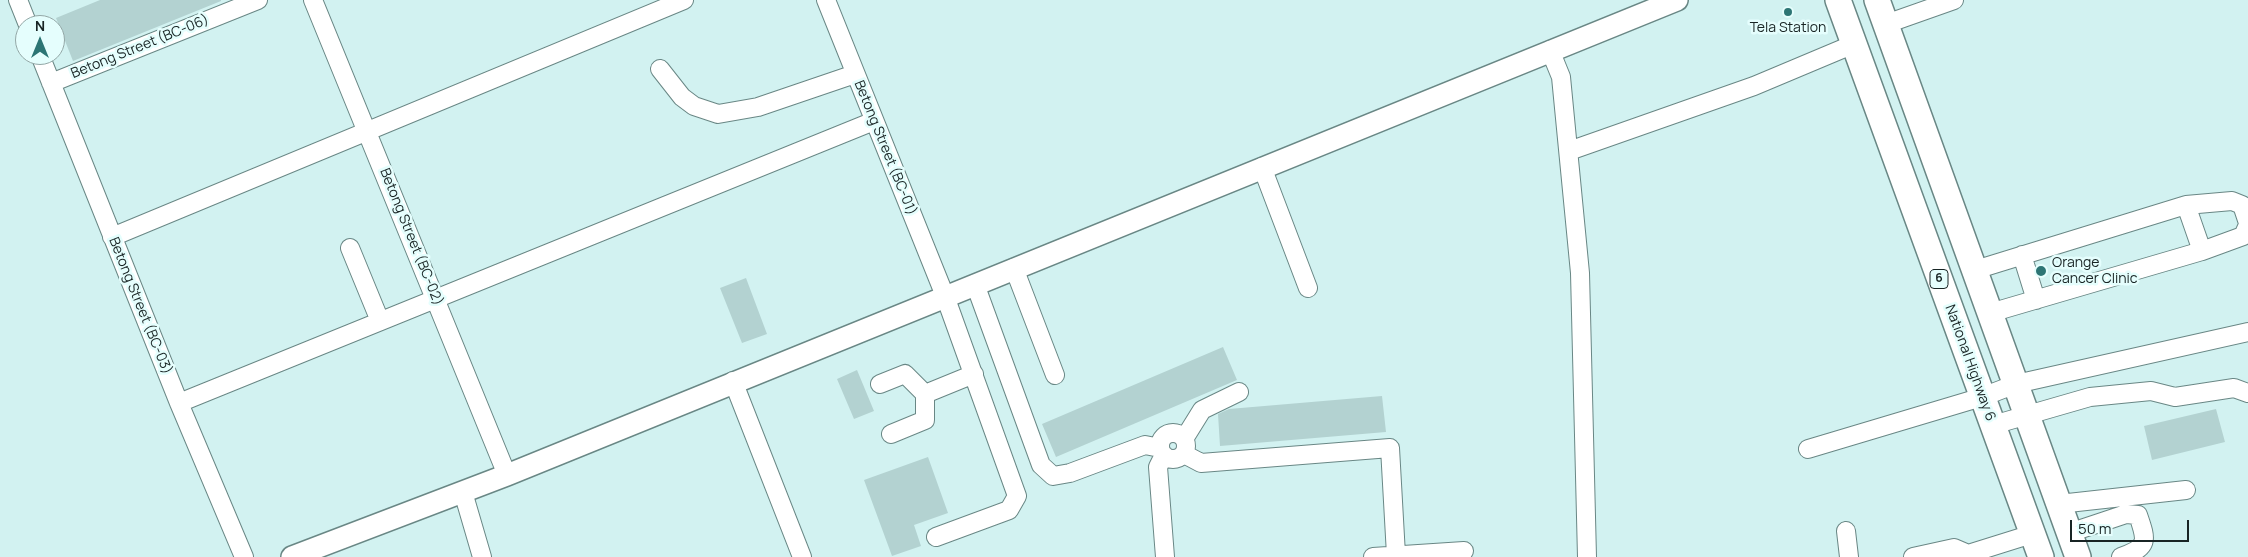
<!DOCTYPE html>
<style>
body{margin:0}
#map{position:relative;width:2248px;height:557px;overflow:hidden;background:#d2f2f1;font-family:Manrope,sans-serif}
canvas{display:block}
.north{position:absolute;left:15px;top:15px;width:50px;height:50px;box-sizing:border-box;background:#e5fefd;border:1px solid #93a7a6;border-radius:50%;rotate:0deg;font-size:14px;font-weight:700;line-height:20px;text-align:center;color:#182424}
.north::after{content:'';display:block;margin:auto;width:18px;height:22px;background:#2c7574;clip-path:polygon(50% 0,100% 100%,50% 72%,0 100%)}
.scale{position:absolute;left:2070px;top:520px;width:119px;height:22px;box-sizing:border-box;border:2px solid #182424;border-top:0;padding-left:6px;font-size:15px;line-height:18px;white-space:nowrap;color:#182424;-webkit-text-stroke:4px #e5fefd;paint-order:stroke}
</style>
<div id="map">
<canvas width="2248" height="557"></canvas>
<div class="north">N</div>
<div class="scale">50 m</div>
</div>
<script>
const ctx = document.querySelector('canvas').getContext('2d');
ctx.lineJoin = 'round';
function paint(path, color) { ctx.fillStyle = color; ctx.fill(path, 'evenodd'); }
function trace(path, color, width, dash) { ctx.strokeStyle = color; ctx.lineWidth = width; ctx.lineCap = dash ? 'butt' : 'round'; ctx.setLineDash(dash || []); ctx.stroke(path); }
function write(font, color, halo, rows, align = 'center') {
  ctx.font = font + ' Manrope,sans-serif'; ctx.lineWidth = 5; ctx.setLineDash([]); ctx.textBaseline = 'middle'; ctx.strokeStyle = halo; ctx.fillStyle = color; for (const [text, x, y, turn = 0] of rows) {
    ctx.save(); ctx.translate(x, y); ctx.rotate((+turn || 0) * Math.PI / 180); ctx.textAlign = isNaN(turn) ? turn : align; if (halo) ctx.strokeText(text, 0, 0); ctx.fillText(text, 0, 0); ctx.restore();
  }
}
paint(new Path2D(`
 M100,0H221V1L73,61L56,18Z
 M746,278L767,334L742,343L720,288Z
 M1223,347L1237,380L1056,457L1042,424Z
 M857,370L874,411L854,419L837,379Z
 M1382,396L1386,432L1220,446L1218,414L1229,409Z
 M2216,409L2225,442L2152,460L2144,426Z
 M928,457L948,513L914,525L921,546L892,556L864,480Z`), '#b3d2d1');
const minor = new Path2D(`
 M18,0L28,25
 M313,0L507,475
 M826,0L945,296L1017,496L1009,510L936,537
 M1886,24L1954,0
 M1550,50L1561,77L1580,273L1587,557
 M40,55L179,403L244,557
 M660,69L682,97L694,106L718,114L758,107L855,74
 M51,83L258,0
 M1569,151L1754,86L1854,44
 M1262,167L1308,288
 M2186,205L2232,201L2242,205L2248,223
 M112,237L684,0
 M350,248L380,321
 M2202,251L2243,236L2248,225
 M2022,255L2036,300
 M1014,268L1055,375
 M1975,270L2186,205L2202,251L1990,313
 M975,284L1041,465L1053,476L1070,473L1145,445L1160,448
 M733,381L802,557
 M880,384L905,374L925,394
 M179,403L874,121
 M1993,425L2090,397L2151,391L2175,397L2234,388L2248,393
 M1160 446a13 13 0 1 1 26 0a13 13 0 1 1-26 0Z
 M891,434L925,420V394L974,374
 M1184,439L1202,410L1239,392
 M1808,449L1982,397L2016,384L2248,332
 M1184,454L1201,463L1390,448L1396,555
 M1164,455L1158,467L1165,557
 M463,492L482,557
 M2059,504L2186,490
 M1846,531L1849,557
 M2069,533L2126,514L2138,515C2147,541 2149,547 2121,557
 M1373,557L1464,551
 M1913,557L1954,548L1968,554L2032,534`);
const major = new Path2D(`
 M292,557L507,475L1677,0`);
const highway = new Path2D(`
 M1838,0L2041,557
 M1877,0L2078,557`);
trace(minor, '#698785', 20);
trace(major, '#698785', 24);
trace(highway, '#698785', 28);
trace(minor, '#fff', 18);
trace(major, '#fff', 21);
trace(highway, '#fff', 25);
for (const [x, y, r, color] of [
 [1788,12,5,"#2c7574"],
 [2041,271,6,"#2c7574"]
]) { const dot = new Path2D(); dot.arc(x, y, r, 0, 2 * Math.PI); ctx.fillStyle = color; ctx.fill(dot); trace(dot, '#e5fefd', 2); }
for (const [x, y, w] of [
 [1939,279,18]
]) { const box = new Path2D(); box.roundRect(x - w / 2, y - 9.5, w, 19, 4); ctx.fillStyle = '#e5fefd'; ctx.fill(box); trace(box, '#182424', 1); }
write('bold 12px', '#182424', null, [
 ["6",1939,279]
]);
write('14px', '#182424', '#e5fefd', [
 ["Tela Station",1788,28],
 ["Orange",2052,263,"left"],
 ["Cancer Clinic",2052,279,"left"]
]);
write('14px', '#182424', '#e5fefd', [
 ["Betong Street (BC-06)",140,47,-22],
 ["Betong Street (BC-01)",885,148,68],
 ["Betong Street (BC-02)",411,237,68],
 ["Betong Street (BC-03)",140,306,68],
 ["National Highway 6",1970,363,70]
]);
</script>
